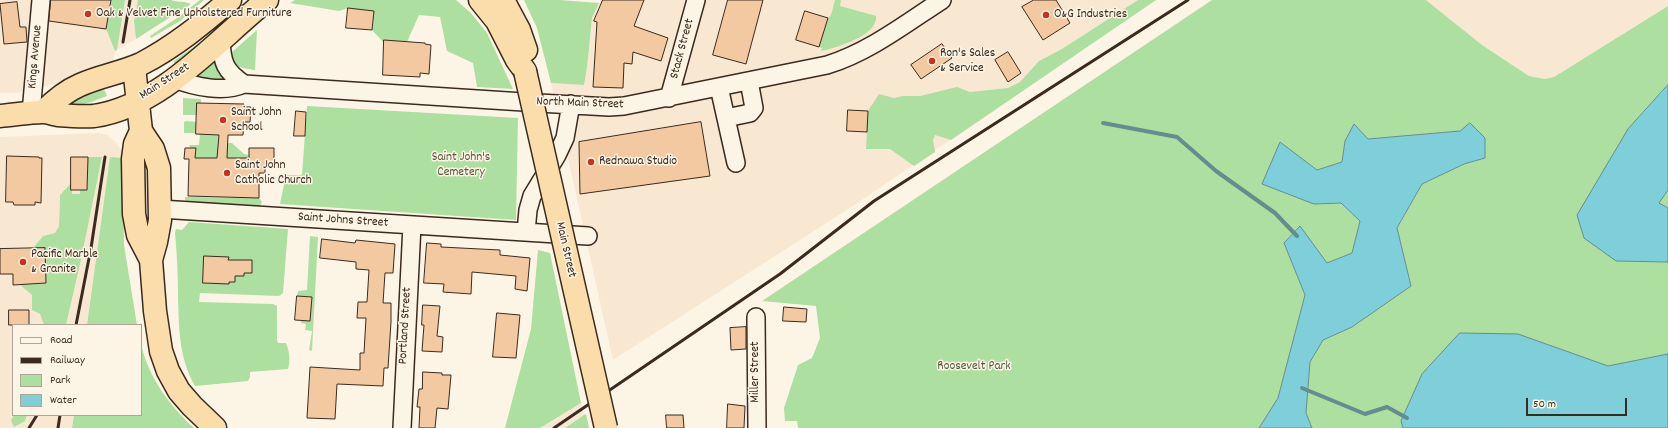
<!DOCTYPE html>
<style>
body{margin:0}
#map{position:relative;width:1668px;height:428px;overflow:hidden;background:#fcf5e5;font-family:Dekko,sans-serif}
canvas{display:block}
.legend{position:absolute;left:12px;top:324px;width:130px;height:92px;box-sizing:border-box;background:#fcf5e5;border:1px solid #afa495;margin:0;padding:5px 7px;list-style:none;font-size:12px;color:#3b2a1e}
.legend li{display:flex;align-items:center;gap:8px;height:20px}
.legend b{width:20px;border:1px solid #afa495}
.scale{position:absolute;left:1526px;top:398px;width:101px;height:18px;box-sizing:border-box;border:2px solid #3b2a1e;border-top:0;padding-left:5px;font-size:12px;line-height:14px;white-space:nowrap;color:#3b2a1e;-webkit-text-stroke:3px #fcf5e5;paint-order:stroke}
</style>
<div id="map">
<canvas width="1668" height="428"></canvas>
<ul class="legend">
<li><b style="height:5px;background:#fcf5e5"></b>Road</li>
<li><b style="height:5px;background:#3b2a1e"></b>Railway</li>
<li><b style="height:11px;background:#addfa0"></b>Park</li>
<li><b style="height:11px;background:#7fcfdb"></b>Water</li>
</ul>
<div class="scale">50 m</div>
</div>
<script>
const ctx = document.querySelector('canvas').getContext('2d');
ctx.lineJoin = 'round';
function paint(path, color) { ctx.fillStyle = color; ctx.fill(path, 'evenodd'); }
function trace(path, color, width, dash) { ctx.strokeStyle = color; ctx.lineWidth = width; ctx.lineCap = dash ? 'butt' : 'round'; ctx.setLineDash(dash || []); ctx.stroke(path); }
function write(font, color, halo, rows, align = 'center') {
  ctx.font = font + ' Dekko,sans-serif'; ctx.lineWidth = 3; ctx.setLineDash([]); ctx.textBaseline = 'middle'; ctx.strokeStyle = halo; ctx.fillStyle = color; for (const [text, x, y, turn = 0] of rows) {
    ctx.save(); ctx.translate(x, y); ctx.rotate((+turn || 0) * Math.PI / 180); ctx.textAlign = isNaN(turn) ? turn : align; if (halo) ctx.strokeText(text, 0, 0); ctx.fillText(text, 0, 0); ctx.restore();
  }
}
paint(new Path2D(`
 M0,0H111L106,29L115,51L113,62L68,81L16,93H0Z
 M125,0H138L134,21L136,39L117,50Z
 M601,0H1156L856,204L613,360L551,83L584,85L587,68L592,18Z
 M1426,0H1668V6L1554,77L1545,79L1529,76L1482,45Z
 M99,133L107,135L116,142L121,150L123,158H110L87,325H66L81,260L102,158L88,180L87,190L80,194H71L72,183L60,195L59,226L55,233L43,236L33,248L0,249V137Z
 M0,274H13V280L32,295V310L40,314L44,324L13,325L14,415L11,420L25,421L27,415H74L72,428H0Z
 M581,403L584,415L565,428H540Z`), '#f9e8d1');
paint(new Path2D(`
 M111,0H125L117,50L115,51L106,29Z
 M138,0H171C179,3 180,0 191,4L136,39L134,21Z
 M200,0H204L180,21L151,38L150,36L177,18Z
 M295,0H456L471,13L487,33L513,89L477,87L473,63L447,51L440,17L419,15L407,42L390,41L384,43L372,30L374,11L348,8L339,11L290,3Z
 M524,0H559L599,3L592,18L587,68L584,85L551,83L537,28Z
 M835,0H841L840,6L876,16C879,35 836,48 821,51L822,48L819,47L828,18L831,15Z
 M1138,0H1156L951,140L935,135L933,140L935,152L914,166L890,149H866L868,111L879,94L894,98L903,96H920L957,87L970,92L1008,88L1020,82L1039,61L1062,49Z
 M1212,0H1426L1482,45L1529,76L1545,79L1554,77L1668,6V85L1628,129L1616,261L1668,262V428H1312L1306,413L1310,362L1323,340L1352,327L1411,286L1397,229L1422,184L1464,164L1485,158L1460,131L1345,141L1342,162L1317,170L1279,142L1314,204L1341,203L1360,221L1352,253L1327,263L1300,226L1284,243L1305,295L1278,398L1259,428H798L797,421H785L784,408L798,365L812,358L820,338L816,306L762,301Z
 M227,19L229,21L196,49L177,63L174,64V61L199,43Z
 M257,30L255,70C242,68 231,67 232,52Z
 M214,59L228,80L227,82L194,77Z
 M101,89L105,91L107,96L91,102L65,109L61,100L88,91Z
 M183,98L201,99V103H197V115H183Z
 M307,106L518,118L516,220L280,204L286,175H302Z
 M186,121L197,122L196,133H184V122Z
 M200,134L219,135L218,143H232L244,154L249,155V158H195L196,148H190L189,145H199Z
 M88,157H102L81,260L66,325H44L40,314L32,310V295L19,284L46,283L45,248H33L43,236L55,233L59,226L60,195L72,182V194H80V190H87Z
 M110,157L123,158L124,245L137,325H87Z
 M1668,190V208L1658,203Z
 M185,197L259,198L262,202L259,208L189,204L185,200Z
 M189,222L288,229L283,293L279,296L200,293L199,302L273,304L277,306V340L278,343H286C289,350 291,361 288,369L250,372V377L248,381L195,386C179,358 179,329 178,297C178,276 177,254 175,233L176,229L182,230Z
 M310,236L318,237L312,351L309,350L312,331L305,330L306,324L301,323V320L310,321L312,297L297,296L298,291L307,290Z
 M538,250L550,253L581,403L540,428H505L531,329Z
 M141,344C149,378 169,405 194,428H72L74,415H141Z
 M586,414L589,428H565L584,415Z
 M14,415H27L25,421L14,427L11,420Z`), '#addfa0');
const water = new Path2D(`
 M1668,85V190L1659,203L1668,208V262L1616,261L1584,238L1577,215L1628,129Z
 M1470,123L1485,138V158L1464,164L1422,184L1397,228L1411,286L1352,327L1323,340L1310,362L1306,413L1312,428H1259L1278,398L1305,295L1284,243L1300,226L1327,263L1352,253L1360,221L1341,203L1314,204L1262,184L1280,142L1317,170L1342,162L1345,141L1354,124L1368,139L1460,131Z
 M1460,333L1518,334L1608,366L1668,354V428H1403L1401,421L1422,374Z`);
paint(water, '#7fcfdb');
trace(water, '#648d8f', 1);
trace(new Path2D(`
 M1103,123L1177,137L1216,171L1275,213L1297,236
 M1302,388L1365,414L1387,407L1407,418`), '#648d8f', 4);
const building = new Path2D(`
 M51,0H111L106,29L49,21Z
 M603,0H644L634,26L668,38L661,61L633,52L632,64L624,63L623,88L593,87L597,22L594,21Z
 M728,0H763L746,64L713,55Z
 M1034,0H1056L1070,23L1043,40L1022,7Z
 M17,2L20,27H26L27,42L4,44L0,4Z
 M348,8L374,11L372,30L346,28Z
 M805,11L828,18L819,47L796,40Z
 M384,40L425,43V44L431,45L429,74L420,73V77L383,75Z
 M942,44L952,58L921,79L911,65Z
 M1008,52L1021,73L1008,82L995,60Z
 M197,103L244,104L243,107H251L250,122H244L243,135H228L227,158H249V148H274V167L265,166V173H259V198L188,196L189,159H184L185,148H196L195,158H217L219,135L196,134Z
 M848,110L868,111L867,132L847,131Z
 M296,111L306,112L305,136H294Z
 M701,122L710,176L580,194L579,142Z
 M7,156L39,157V158H42L41,203L35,202V205H14L13,202H6Z
 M71,157H88L87,190H71Z
 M322,239L355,243L356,240L395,244L393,273H385L383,303H391V322L388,368H384L383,386L337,384L335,419L307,418L310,367L360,370V353H364L366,318H357L358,302H367L369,270L356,269V262L320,258Z
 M427,243L441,244V247L500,250V255L530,258L527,291L515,289L516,276L472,272L471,294L443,292L444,284L424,283Z
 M45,248L46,283L13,285V274H0V249Z
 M204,256L229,257L228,260H252V273H244V276H235V282H229V284L203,283Z
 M297,296L312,297L310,321L295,320Z
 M423,305L440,306L437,336L443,337L442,352L422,351L424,325H422Z
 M784,307L807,309L806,322L783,321Z
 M9,310H29V325H9Z
 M497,313L520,315L516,358L493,357Z
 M746,327V349L731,350L730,328Z
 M423,372L442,373V375H451L448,409L437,408L435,428H419L420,407H417L419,389H422Z
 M728,404L745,406L744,428H727Z
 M666,415H683L684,428H667Z`);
paint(building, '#f2c9a1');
trace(building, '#3b2a1e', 1);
const minor = new Path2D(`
 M221,40C222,63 225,71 244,84
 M175,79C195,87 224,93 244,84L539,103L609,107L624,106L827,65C869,52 905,24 942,0
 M719,87L736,163
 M669,98L696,0
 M31,113L41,0
 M726,118L750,113L754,108L749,81
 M160,209L588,236
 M526,232L528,210L532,196L557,155L565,138L571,104
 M756,317L757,428
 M402,428L412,225`);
const highway = new Path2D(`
 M480,0L497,21L517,60L525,71
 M503,0L519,30L526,50
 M134,67L141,131L135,144L133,159L134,214L138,235L151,260
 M43,112C54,101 66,91 80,85C100,76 121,73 141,64C174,47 202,24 230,0
 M0,116C14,115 29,112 43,112C47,112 53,114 58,115C70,116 82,117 94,116C162,106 216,41 267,0
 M141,131L153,149L159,168L160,220L156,242L151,260L155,311L161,351L168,371L179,391L192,406L215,428`);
trace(minor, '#3b2a1e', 20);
trace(highway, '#3b2a1e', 25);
trace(minor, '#fcf5e5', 17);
trace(highway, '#faddab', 22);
trace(new Path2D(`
 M123,42L130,0
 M76,325L91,248L105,157
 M29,428L37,415
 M58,428L60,415
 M554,428L780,274L874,201L1188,0`), '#3b2a1e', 3);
const highwayBridge = new Path2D(`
 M525,71L606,428`);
trace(highwayBridge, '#3b2a1e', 25, []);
trace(highwayBridge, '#faddab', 22);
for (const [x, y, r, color] of [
 [88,14,4,"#c8321e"],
 [1046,15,4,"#c8321e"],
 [932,61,4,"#c8321e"],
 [223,120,4,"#c8321e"],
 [591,162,4,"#c8321e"],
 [227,173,4,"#c8321e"],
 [23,262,4,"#c8321e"]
]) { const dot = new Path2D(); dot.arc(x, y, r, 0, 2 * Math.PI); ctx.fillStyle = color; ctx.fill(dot); trace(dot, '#fcf5e5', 1.5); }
write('13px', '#3b2a1e', '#fcf5e5', [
 ["Oak & Velvet Fine Upholstered Furniture",96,14],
 ["O&G Industries",1054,15],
 ["Ron's Sales",940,54],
 ["& Service",940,69],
 ["Saint John",231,113],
 ["School",231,128],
 ["Rednawa Studio",599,162],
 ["Saint John",235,166],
 ["Catholic Church",235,181],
 ["Pacific Marble",31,255],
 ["& Granite",31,270]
], 'left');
write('13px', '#3b2a1e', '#fcf5e5', [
 ["Stack Street",683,49,-75],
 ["Kings Avenue",36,57,-85],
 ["Main Street",165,82,-33],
 ["North Main Street",580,104,2],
 ["Saint Johns Street",343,221,4],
 ["Main Street",565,250,77],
 ["Portland Street",406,326,-87],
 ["Miller Street",756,372,-90]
]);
write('13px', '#58573e', '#fcf5e5', [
 ["Saint John's",461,158],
 ["Cemetery",461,173],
 ["Roosevelt Park",974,367]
]);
</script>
